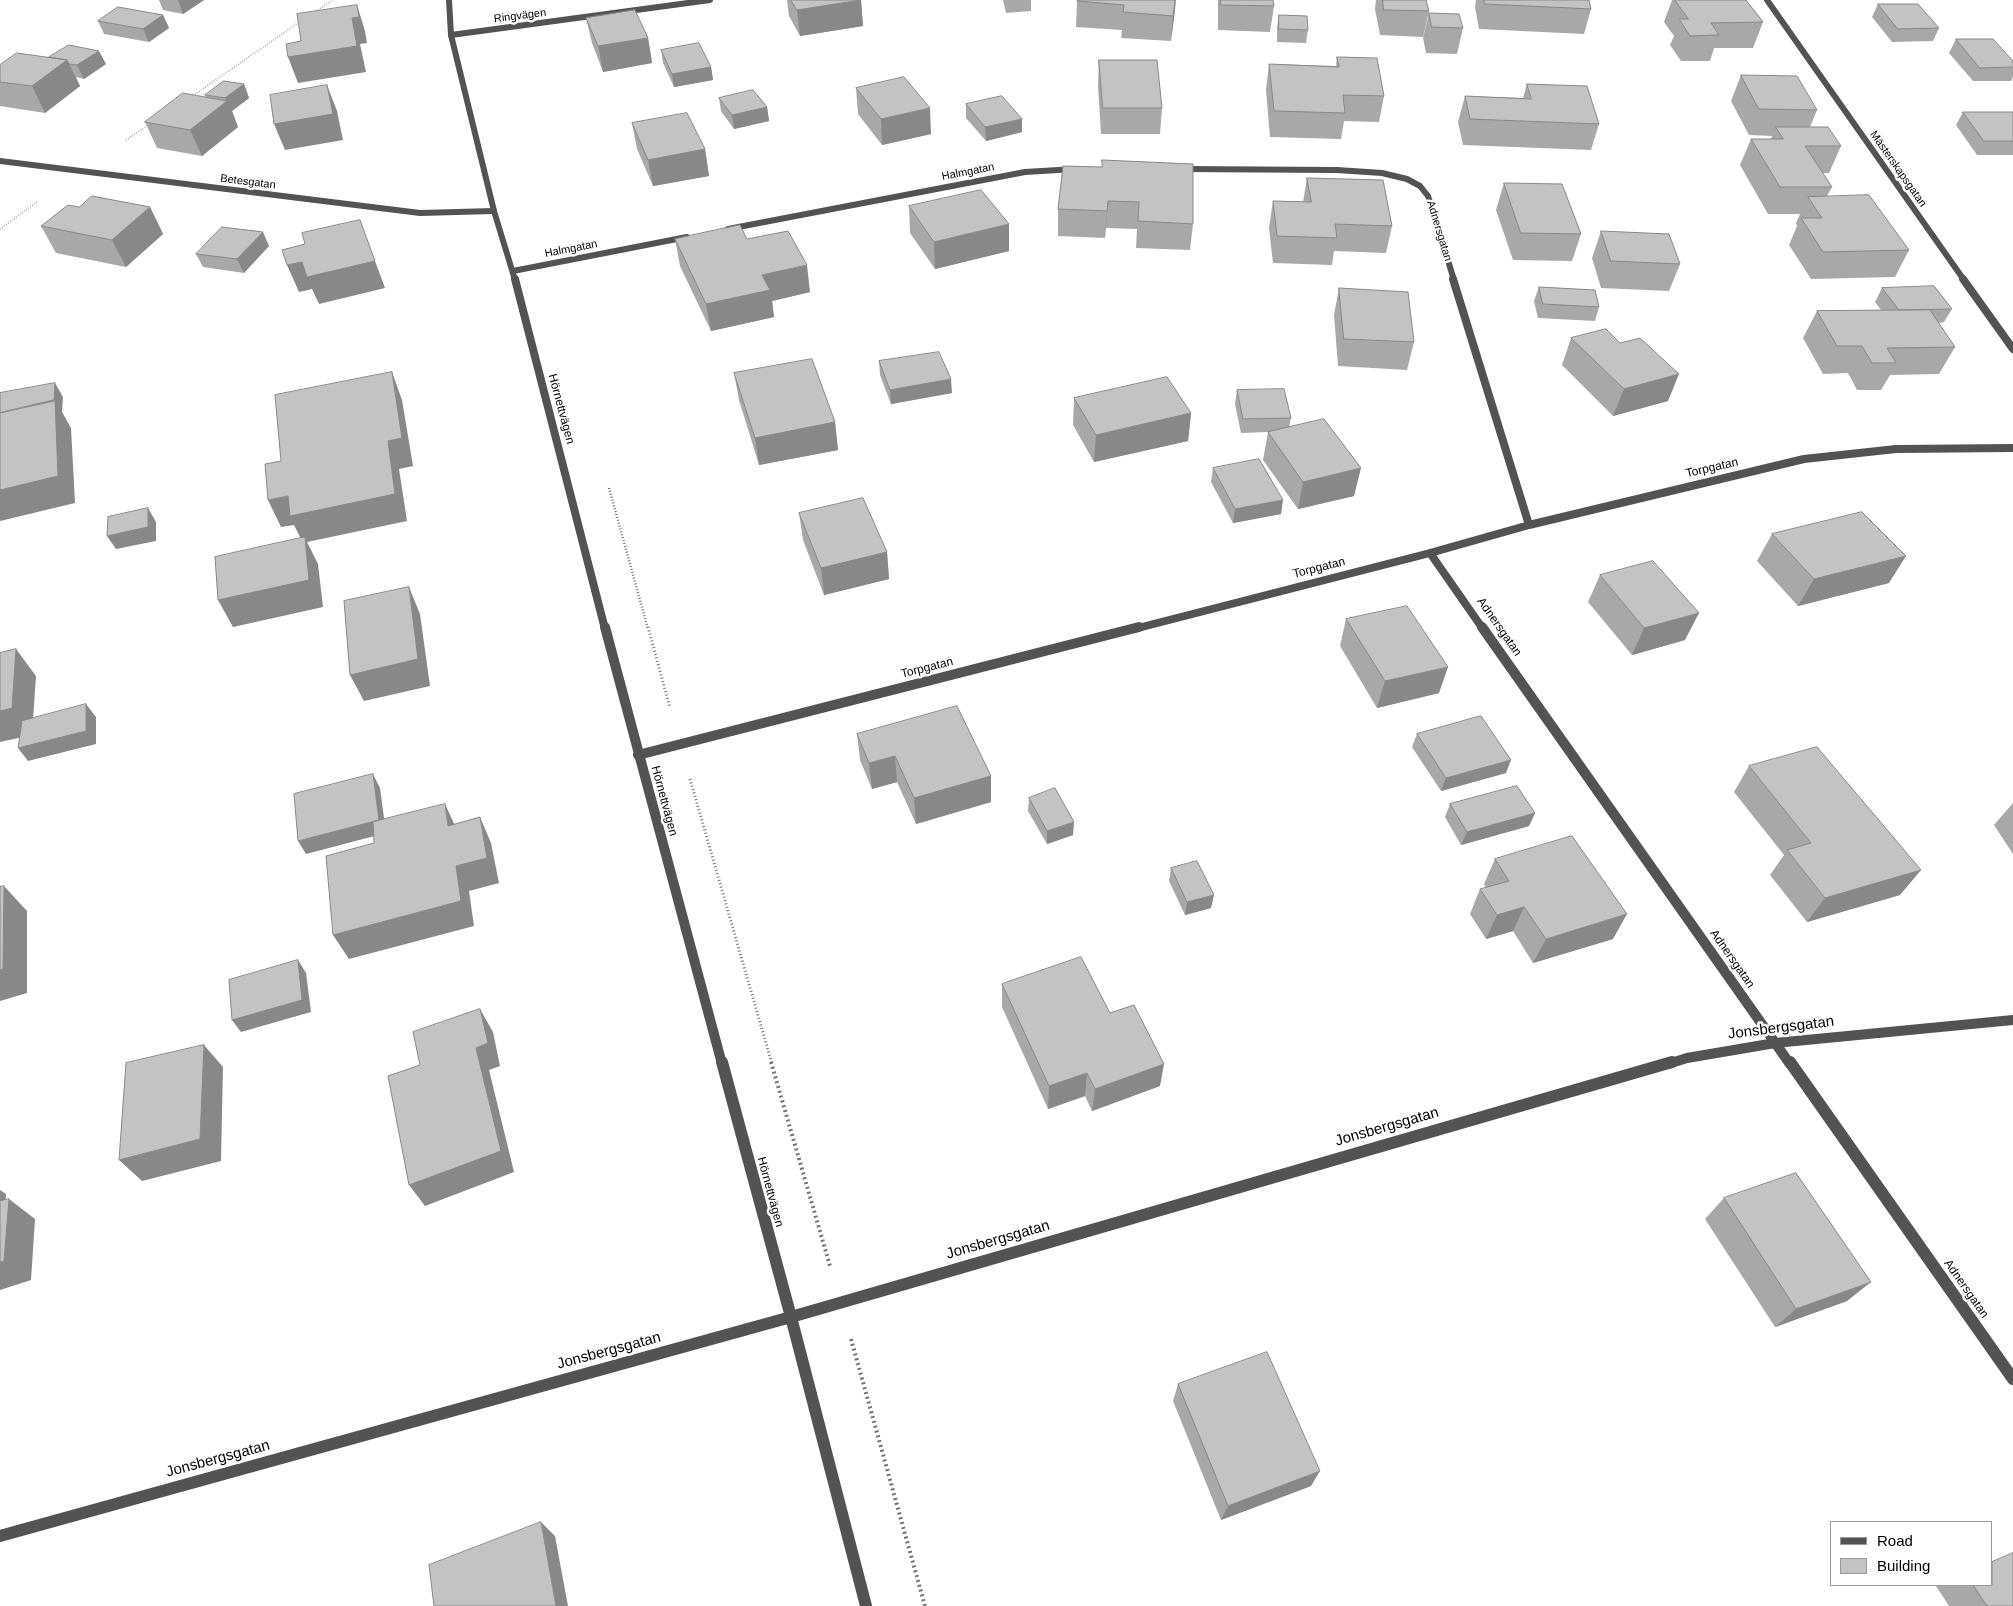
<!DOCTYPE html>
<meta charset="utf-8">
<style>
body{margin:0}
#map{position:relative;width:2013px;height:1606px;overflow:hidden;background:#fff;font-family:Arial,sans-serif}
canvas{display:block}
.legend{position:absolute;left:1830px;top:1521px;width:162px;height:65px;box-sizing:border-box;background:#fff;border:1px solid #999;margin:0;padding:6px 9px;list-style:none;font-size:15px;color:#000}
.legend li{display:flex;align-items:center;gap:10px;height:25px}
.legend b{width:25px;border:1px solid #999}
</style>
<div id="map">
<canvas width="2013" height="1606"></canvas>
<ul class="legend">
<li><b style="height:6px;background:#535353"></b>Road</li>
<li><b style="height:14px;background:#c3c3c3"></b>Building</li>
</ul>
</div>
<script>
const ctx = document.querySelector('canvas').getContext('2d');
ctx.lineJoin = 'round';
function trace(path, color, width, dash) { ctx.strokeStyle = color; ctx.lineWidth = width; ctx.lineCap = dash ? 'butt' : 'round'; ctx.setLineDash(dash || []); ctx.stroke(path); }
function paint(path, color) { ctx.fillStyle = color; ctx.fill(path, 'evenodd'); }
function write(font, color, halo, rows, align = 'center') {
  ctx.font = font + ' Arial,sans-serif'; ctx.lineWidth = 5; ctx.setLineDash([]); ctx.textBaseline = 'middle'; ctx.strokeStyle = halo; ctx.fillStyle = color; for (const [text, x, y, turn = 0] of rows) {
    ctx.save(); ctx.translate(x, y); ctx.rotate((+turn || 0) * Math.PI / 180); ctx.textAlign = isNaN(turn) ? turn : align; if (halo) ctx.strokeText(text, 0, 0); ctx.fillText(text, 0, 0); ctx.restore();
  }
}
trace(new Path2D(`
 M312,14L333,0
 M191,97L301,21
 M126,140L150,124
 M0,229L37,202`), '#757575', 2, [0.5, 2]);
trace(new Path2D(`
 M609,488L648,629`), '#757575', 2.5, [1, 2]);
trace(new Path2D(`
 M648,627L670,708
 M690,779L772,1064`), '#757575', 3, [1, 2.5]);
trace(new Path2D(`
 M771,1062L830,1266
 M851,1339L925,1606`), '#757575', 4, [2, 3]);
trace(new Path2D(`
 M1767,0L1964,280
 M451,35L710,0
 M0,161L420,213L494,211
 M1180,169L1337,170L1382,173L1407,179L1420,186L1428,196L1454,280
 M728,229L1025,172L1075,169
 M513,271L687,237`), '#535353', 6);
trace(new Path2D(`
 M1453,279L1529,525
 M1963,279L2013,349
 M1430,553L1483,629
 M1134,629L1430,553L1529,525L1804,459L1896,449L2013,448`), '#535353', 8);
trace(new Path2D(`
 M1482,627L1790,1064
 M638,755L1139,627
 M1668,1064L1687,1058L1775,1043L2013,1020`), '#535353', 10);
trace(new Path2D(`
 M1790,1062L2013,1379
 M0,1536L791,1317L1672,1062`), '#535353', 12);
trace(new Path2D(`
 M449,0L451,35L494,211L515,280`), '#535353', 6);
trace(new Path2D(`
 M515,279L605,629`), '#535353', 8);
trace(new Path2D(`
 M605,627L722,1064`), '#535353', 10);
trace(new Path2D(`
 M722,1062L791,1317L866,1606`), '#535353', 12);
paint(new Path2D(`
 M159,0H204L183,14L163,10Z
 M787,0H861L863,26L800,36L789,16Z
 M1003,0H1031V11L1006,13Z
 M1176,0L1171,41L1121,38L1122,30L1076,27L1077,1Z
 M1218,0H1273L1274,6L1270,32L1218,30Z
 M1376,0H1426L1429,11L1423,37L1380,35L1375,9Z
 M1476,0H1589L1591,9L1584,34L1479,29L1475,7Z
 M1672,0H1746L1763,22L1753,48H1714L1710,61H1681L1670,45L1674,36L1664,22Z
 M1878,4L1939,28L1933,41L1892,42L1872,17Z
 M1429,13L1463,28L1457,54L1426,53L1423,38Z
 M163,15L169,28L149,42L104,34L98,21Z
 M1279,15L1308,30L1306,43L1277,42V28Z
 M586,18L648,38L652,63L603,72L592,43Z
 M1956,39L2013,61V77L2011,81H1973L1949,53Z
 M661,50L711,67L713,80L674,87L663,63Z
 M49,57L106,64L84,79L76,77L80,86L45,113L0,106V65Z
 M1337,57L1384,96L1379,122L1344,121L1341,139L1270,137L1266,90L1269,64L1336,66Z
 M1099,60L1162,108L1160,134H1101L1098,86Z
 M1741,75L1817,110L1810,127L1841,146L1829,173H1822L1832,187L1827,196L1909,250L1895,277L1811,279L1789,245L1797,226L1796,223L1800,214H1768L1740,165L1751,139H1771L1772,136L1749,135L1731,101Z
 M244,84L249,98L232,111L238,127L202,156L157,148L145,122L206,97L205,95Z
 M1527,84L1599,124L1591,150L1463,145L1458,122L1465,96L1523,98Z
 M856,88L931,134L882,145L858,114Z
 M719,98L767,107L769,121L734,129L721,111Z
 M966,104L1022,132L986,141L966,118Z
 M1963,112H2013V155H1977L1956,125Z
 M632,123L705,149L709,176L653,186L637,149Z
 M1063,166L1193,224L1190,250L1136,248L1137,229L1106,228L1105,238L1058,236V209Z
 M1307,178L1392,226L1386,253L1334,251L1332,265L1273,263L1269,228L1273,201L1303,202Z
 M1504,183L1581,234L1572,261L1513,260L1496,210Z
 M909,206L1009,251L935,269L910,233Z
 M79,207H150L163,234L126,267L56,253L41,226Z
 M1601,231L1680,264L1669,291L1601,288L1592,258Z
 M675,239H747L810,292L772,301L774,317L711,331L680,266Z
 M269,246L244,273L203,267L196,254Z
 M1539,287L1599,307L1595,321L1538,318L1534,301Z
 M1339,288L1414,342L1407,370L1338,366L1334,315Z
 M1882,288L1952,309L1944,322L1938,323L1955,347L1939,374L1890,375L1881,390H1857L1848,373L1823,374L1803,338L1817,311L1881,310L1875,302Z
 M1571,338L1620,343L1668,401L1613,416L1562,365Z
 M879,361L952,393L891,404L880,375Z
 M734,373L835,422L838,450L759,465L739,400Z
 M1237,390L1291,418L1289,428L1354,496L1298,509L1263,460L1268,432L1241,433L1235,404Z
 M1074,398L1191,413L1188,441L1094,462L1073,425Z
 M1213,468L1281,514L1233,523L1211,482Z
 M799,513L887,552L889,579L824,595L803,540Z
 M1772,534L1889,583L1798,606L1757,561Z
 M1600,575L1685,640L1632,655L1588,602Z
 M1346,619L1439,693L1377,708L1340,646Z
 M857,734L991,776V802L916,824L897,782L872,789L860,760Z
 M1417,734L1506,773L1441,791L1412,747Z
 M1749,766L1900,895L1807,922L1770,875L1784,855L1734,792Z
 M1029,798L1073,835L1047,844L1028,811Z
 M2013,803V854L1994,825Z
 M1450,804L1535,813L1529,826L1461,845L1445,817Z
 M1495,859L1613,939L1533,963L1513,931L1486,939L1470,914L1480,889L1486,888L1484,884Z
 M1171,868L1211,908L1185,915L1169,881Z
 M1002,984L1110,1013L1160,1086L1092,1111L1085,1096L1048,1109L1002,1007Z
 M1724,1198L1847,1301L1775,1327L1705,1219Z
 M1178,1384L1311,1486L1221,1520L1173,1401Z
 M1940,1585H1992L2013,1606H1949L1936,1586Z`), '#a8a8a8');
paint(new Path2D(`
 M178,0H204L183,14Z
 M861,0L863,26L800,36L797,10Z
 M1176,0L1174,19L1171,41L1173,16Z
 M357,5L365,31L367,43L360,44L366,72L298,83L288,57L352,18Z
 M163,15L169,28L149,42L143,29Z
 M648,38L652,63L603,72L598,46Z
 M99,51L106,64L84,79L77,65Z
 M67,60L80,86L45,113L32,86Z
 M711,67L713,80L674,87L672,74Z
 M244,84L249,98L232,111L238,127L202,156L190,130L227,101L225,98Z
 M327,85L337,111L343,140L285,150L274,124Z
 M767,107L769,121L734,129L732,115Z
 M930,108L931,134L882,145L881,119Z
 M1022,119V132L986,141L985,127Z
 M705,149L709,176L653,186L648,160Z
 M1108,201L1106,228L1105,238L1107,211Z
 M150,207L163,234L126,267L112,240Z
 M1009,224V251L935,269L934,242Z
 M263,232L269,246L244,273L237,259Z
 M375,261L385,288L319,304L312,289L299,292L287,265L302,262Z
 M807,265L810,292L772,301L774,317L711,331L706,304L762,275Z
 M392,372L402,400L413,466L399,469L407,521L307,542L318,564L323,607L233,627L218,600L303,543L294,525L281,527L268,500L288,496L388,441Z
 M1679,374L1668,401L1613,416L1624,389Z
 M951,379L952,393L891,404L890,390Z
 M55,383L63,397L62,412L71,428L75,503L0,521V490L3,433Z
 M1191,413L1188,441L1094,462L1096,435Z
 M835,422L838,450L759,465L755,438Z
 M1361,468L1354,496L1298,509L1303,482Z
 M1283,500L1281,514L1233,523L1235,509Z
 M148,508L156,522V541L116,549L107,536Z
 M887,552L889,579L824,595L821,568Z
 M1906,556L1889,583L1798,606L1814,579Z
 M409,587L420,614L430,686L364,701L350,675Z
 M1699,613L1685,640L1632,655L1644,628Z
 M16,649L36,676L32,735L0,742V711Z
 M1448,667L1439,693L1377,708L1385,681Z
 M86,704L96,717V744L28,761L18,748Z
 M895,756L897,782L872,789L869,763Z
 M1511,760L1506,773L1441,791L1446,778Z
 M373,774L380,788L386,833L306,854L298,841Z
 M991,776V802L916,824L914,798Z
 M445,804L457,830L448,826Z
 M1535,813L1529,826L1461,845L1467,832Z
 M480,817L491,843L499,883L469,891L474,926L349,959L333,935L456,866Z
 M1074,822L1073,835L1047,844V831Z
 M1921,870L1900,895L1807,922L1825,898Z
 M4,886L27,911V993L0,1001V970Z
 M1214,895L1211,908L1185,915L1187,902Z
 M1524,907L1513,931L1486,939L1497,915Z
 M1627,914L1613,939L1533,963L1546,939Z
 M298,960L306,973L311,1012L241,1032L232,1020Z
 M480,1009L493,1032L500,1066L489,1070L514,1172L425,1206L409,1185L476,1048Z
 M204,1045L223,1067L221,1161L142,1181L119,1160Z
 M1164,1064L1160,1086L1092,1111L1095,1089Z
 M1087,1073L1085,1096L1048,1109L1049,1086Z
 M0,1190L6,1194L4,1228L0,1225Z
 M9,1199L35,1219L31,1280L0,1290V1262Z
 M1871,1282L1847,1301L1775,1327L1796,1309Z
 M1320,1471L1311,1486L1221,1520L1228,1506Z
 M541,1522L555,1536L568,1606H556Z`), '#888');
const building = new Path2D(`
 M791,0H861L797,10Z
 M1078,0H1175L1173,16L1123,12L1124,5L1077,1Z
 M1221,0H1273L1274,6L1221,5Z
 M1383,0H1426L1429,11L1384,10Z
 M1484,0H1589L1591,9L1485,4Z
 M1675,0H1746L1763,22L1711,23L1719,35L1690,36L1679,19H1688Z
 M1878,4H1918L1939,28L1898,29Z
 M357,5L359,17L352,18L357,46L288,57L286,44L301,41L297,14Z
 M118,7L163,15L143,29L98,21Z
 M635,10L648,38L598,46L586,18Z
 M1429,13L1459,14L1463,28L1432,27Z
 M1279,15L1307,16L1308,30L1279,29Z
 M1956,39H1993L2013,61V67L1980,68Z
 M699,43L711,67L672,74L661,50Z
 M69,45L99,51L77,65L69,64L67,60L49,57Z
 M17,53L67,60L32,86L0,82V65Z
 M1337,57L1377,58L1384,96L1343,95L1345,113L1274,111L1269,64L1339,67Z
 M1099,60H1157L1162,108H1103Z
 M1741,75L1797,76L1817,110L1759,109Z
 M904,77L930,108L881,119L856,88Z
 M224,81L244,84L225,98L205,95Z
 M1527,84L1587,86L1599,124L1470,119L1465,96L1531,99Z
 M327,85L333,114L274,124L270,95Z
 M753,90L767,107L732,115L719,98Z
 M183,93L227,101L190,130L145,122Z
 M1002,96L1022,119L985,127L966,104Z
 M1963,112H2013V141H1984Z
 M687,113L705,149L648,160L632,123Z
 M1776,127H1828L1841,146H1805L1832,187H1780L1751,139H1783Z
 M1102,160L1193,164V224L1138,221L1139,202L1108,201L1107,211L1058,209L1063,166L1102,167Z
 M1307,178L1383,180L1392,226L1335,224L1337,238L1277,236L1273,201L1311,202Z
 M1504,183L1562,184L1581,234L1521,233Z
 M981,190L1009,224L934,242L909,206Z
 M1869,195L1909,250L1823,252L1801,218H1822L1808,197Z
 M92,196L150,207L112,240L41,226L68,205L79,207Z
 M360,220L375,261L307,277L302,262L287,265L282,250L305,244L302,233Z
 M740,225L747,239L788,231L807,265L762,275L770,290L706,304L675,239Z
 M222,227L263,232L237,259L196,254Z
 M1601,231L1669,234L1680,264L1611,261Z
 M1934,286L1952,309L1899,310L1882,288Z
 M1539,287L1595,290L1599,307L1543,304Z
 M1339,288L1408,292L1414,342L1344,339Z
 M1930,310L1955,347L1887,348L1896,363H1872L1862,346H1837L1817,311Z
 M1606,329L1620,343L1640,338L1679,374L1624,389L1571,338Z
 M939,352L951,379L890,390L879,361Z
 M812,359L835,422L755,438L734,373Z
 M392,372L402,438L388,441L395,494L290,516L288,496L268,500L265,464L281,461L275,395Z
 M1167,377L1191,413L1096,435L1074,398Z
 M55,383L54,401L0,413V393Z
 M1284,389L1291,418L1243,419L1237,390Z
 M55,400L58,476L0,490V413Z
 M1324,419L1361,468L1303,482L1268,432Z
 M1259,459L1283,500L1235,509L1213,468Z
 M863,498L887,552L821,568L799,513Z
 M148,508V527L107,536L108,517Z
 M1862,512L1906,556L1814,579L1772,534Z
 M305,537L309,580L218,600L215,557Z
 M1653,561L1699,613L1644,628L1600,575Z
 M409,587L418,659L350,675L344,601Z
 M1407,606L1448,667L1385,681L1346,619Z
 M16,649L12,708L0,711V653Z
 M86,704V731L18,748L22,721Z
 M957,706L991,776L914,798L895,756L869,763L857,734Z
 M1481,716L1511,760L1446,778L1417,734Z
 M1817,747L1921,870L1825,898L1787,850L1811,843L1749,766Z
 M373,774L379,820L298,841L294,794Z
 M1517,786L1535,813L1467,832L1450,804Z
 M1055,788L1074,822L1047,831L1029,798Z
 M445,804L448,826L480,817L487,858L456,866L461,901L333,935L326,856L374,843L373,822Z
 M1572,836L1627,914L1546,939L1524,907L1497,915L1480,889L1509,881L1495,859Z
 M1197,861L1214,895L1187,902L1171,868Z
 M4,886L3,969L0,970V887Z
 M1081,957L1110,1013L1134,1005L1164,1064L1095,1089L1087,1073L1049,1086L1002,984Z
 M298,960L302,1000L232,1020L229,980Z
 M480,1009L488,1043L476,1048L501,1151L409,1185L388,1076L420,1065L413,1032Z
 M204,1045L200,1139L119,1160L126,1063Z
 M1796,1173L1871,1282L1796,1309L1724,1198Z
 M9,1199L4,1261L0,1262V1201Z
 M1267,1352L1320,1471L1228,1506L1178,1384Z
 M541,1522L556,1606H434L429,1565Z
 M2013,1553V1606H1987L1973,1585H1992V1562Z`);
paint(building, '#c3c3c3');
trace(building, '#888', 1);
write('11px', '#000', '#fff', [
 ["Ringvägen",520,16,-7],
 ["Mästerskapsgatan",1898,169,55],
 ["Halmgatan",968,172,-11],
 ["Betesgatan",248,182,7],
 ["Adnersgatan",1439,231,73],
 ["Halmgatan",571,249,-11]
]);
write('12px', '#000', '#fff', [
 ["Hörnettvägen",561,409,75],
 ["Torpgatan",1712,468,-13],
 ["Torpgatan",1319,568,-14],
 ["Adnersgatan",1499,627,55],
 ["Torpgatan",927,668,-14],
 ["Hörnettvägen",664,801,75],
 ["Adnersgatan",1732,959,55],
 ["Hörnettvägen",770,1192,75],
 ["Adnersgatan",1966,1289,55]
]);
write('15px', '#000', '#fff', [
 ["Jonsbergsgatan",1781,1028,-7],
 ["Jonsbergsgatan",1387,1127,-16],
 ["Jonsbergsgatan",998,1240,-16],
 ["Jonsbergsgatan",609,1351,-15],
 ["Jonsbergsgatan",218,1459,-15]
]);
</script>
